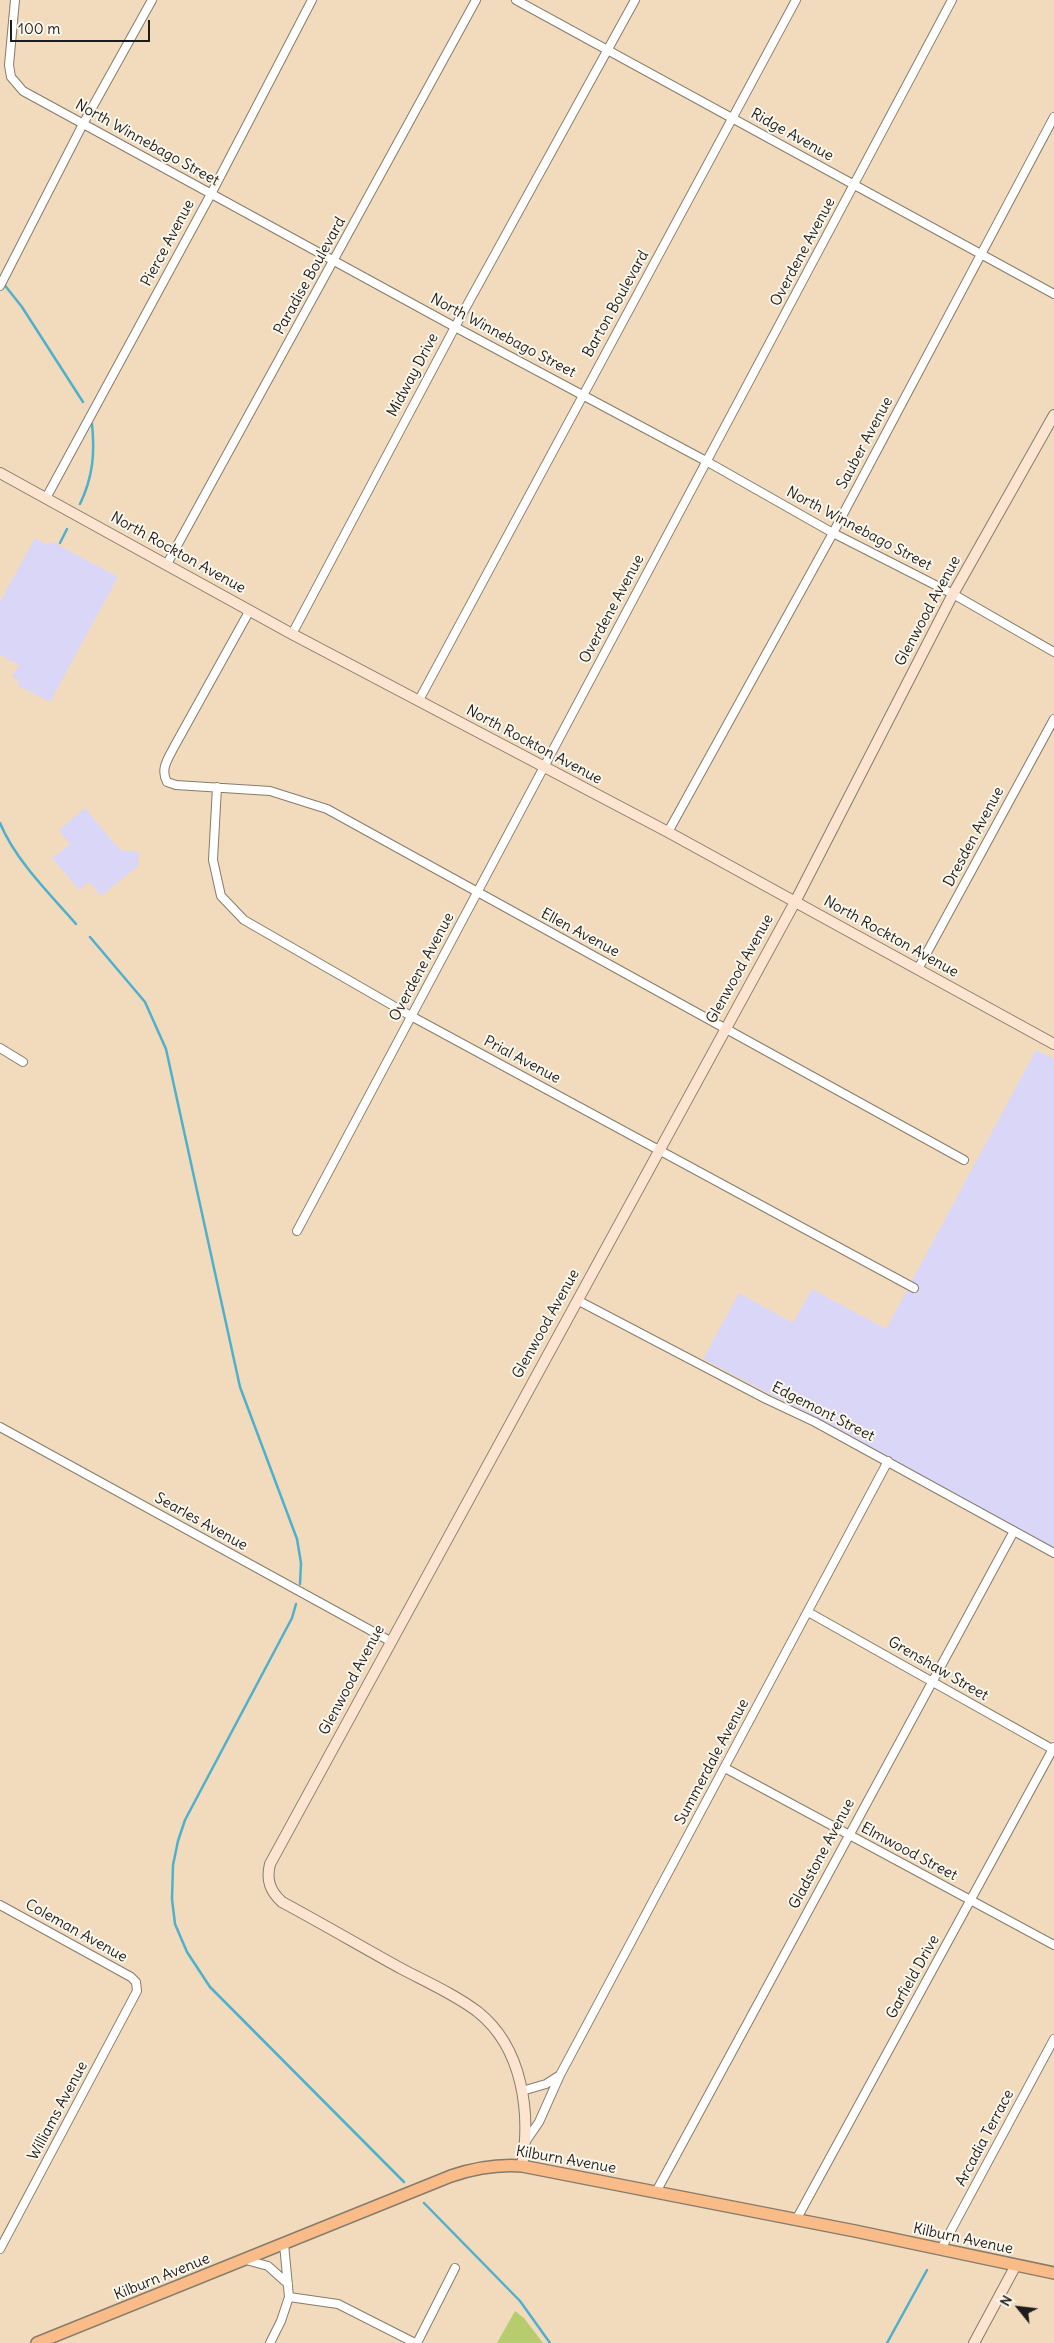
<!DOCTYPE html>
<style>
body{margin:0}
#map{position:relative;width:1054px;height:2343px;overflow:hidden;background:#f1dbbc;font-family:Delius,sans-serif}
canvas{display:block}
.north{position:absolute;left:994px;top:2283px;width:50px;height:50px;-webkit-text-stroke:4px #fbf7ec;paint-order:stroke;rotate:299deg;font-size:14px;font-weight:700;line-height:20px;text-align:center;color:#1c1c1c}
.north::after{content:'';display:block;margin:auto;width:18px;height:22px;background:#1c1c1c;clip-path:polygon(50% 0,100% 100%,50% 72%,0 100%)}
.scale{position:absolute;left:10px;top:20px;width:140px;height:22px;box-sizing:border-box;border:2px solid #1c1c1c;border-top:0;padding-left:6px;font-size:15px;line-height:18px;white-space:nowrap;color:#1c1c1c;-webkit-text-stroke:4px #fbf7ec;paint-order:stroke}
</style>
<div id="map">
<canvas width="1054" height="2343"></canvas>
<div class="north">N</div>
<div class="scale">100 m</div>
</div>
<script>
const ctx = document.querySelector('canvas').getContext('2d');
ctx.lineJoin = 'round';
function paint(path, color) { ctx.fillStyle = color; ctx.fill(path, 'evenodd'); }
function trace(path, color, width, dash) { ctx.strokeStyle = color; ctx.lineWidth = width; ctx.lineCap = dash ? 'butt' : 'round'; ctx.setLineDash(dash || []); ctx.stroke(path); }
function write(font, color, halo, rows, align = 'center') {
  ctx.font = font + ' Delius,sans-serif'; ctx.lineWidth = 4; ctx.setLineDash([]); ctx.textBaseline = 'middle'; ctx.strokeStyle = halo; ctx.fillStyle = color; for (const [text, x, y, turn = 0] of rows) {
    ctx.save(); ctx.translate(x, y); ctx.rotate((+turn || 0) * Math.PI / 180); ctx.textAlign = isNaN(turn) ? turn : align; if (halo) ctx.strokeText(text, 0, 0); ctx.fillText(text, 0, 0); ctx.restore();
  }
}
paint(new Path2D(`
 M35,538L47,545L48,543L51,544L53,542L118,577L50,702L17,685L19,681L12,677L19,665L0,655V602Z
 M85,808L120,850L139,852L138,866L101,896L89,882L79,890L52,858L70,844L59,830Z
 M1036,1050L1054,1059V1549L829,1425L703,1359L739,1293L793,1323L812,1289L886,1329Z`), '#dad6f7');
paint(new Path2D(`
 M515,2311L524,2318L543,2343H497Z`), '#b7cc6f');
trace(new Path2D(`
 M3,283L22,307L83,402
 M80,504C93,477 95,453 92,424
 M60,543L67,529
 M0,823C16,861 49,893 76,924
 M90,937L145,1002L166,1049L240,1387L297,1539L301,1563L300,1584
 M296,1604L292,1618L185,1820L178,1841L173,1865L172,1899L175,1924L187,1952L210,1987L404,2182
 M424,2203L520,2301L550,2343
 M887,2343L927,2270`), '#4fb0ce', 2.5);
const street = new Path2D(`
 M15,0L9,65L11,77L23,91L455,327L706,461L833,533L953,594L1054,652
 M516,0L1054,294
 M0,286L83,124L152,0
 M46,498L211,194L312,0
 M167,564L476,0
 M250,610L174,747C168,759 160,769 167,782L176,785L270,791L327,809L964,1160
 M292,634L455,327L635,0
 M419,700L796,0
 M217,787L213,860L221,896L244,920L411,1016L914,1288
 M668,832L833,533L1054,117
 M918,969L1054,719
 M0,1048L23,1062
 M297,1231L952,0
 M577,1300L766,1399L815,1422L1054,1553
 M0,1427L390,1641
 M808,1612L1054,1750
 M725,1768L1054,1945
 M0,1905L131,1977L136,1982L137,1991L0,2249
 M522,2091L546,2084L560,2075
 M526,2141L539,2122L560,2075L888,1461
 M656,2192L1014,1531
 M796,2220L1054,1747
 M941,2249L1054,2039
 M246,2260L268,2266L288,2284
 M289,2297L338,2304L415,2343
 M270,2343L281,2321L289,2297L284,2244
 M417,2343L455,2268`);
const secondary = new Path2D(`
 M0,473L292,634L668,832L1054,1044
 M522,2166C531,2113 523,2048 478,2012C456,1995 427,1982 402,1969C362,1947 323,1924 282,1902C270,1891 266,1880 270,1864L795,902L953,594L1054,415
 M974,2343L1016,2265`);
const primary = new Path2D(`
 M37,2343L451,2176C475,2168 496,2164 522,2166L855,2231L1054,2273`);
trace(street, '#867c6c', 10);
trace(secondary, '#867c6c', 12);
trace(primary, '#867c6c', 14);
trace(street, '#fff', 8);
trace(secondary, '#fde4d0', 10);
trace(primary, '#f9bc89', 11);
write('15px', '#1c1c1c', '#fbf7ec', [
 ["Ridge Avenue",792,135,29],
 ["North Winnebago Street",147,143,29],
 ["Pierce Avenue",168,243,-62],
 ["Overdene Avenue",803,252,-62],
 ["Paradise Boulevard",310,276,-61],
 ["Barton Boulevard",616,304,-61],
 ["North Winnebago Street",503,336,28],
 ["Midway Drive",413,375,-62],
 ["Sauber Avenue",865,443,-62],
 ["North Winnebago Street",859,529,28],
 ["North Rockton Avenue",178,553,29],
 ["Overdene Avenue",612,609,-62],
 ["Glenwood Avenue",928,611,-62],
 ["North Rockton Avenue",534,745,28],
 ["Dresden Avenue",974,837,-62],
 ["Ellen Avenue",580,933,28],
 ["North Rockton Avenue",891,937,29],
 ["Overdene Avenue",422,967,-62],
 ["Glenwood Avenue",740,969,-61],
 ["Prial Avenue",522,1060,28],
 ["Glenwood Avenue",546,1324,-61],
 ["Edgemont Street",823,1412,27],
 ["Searles Avenue",201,1522,29],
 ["Grenshaw Street",938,1669,30],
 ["Glenwood Avenue",352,1680,-62],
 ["Summerdale Avenue",712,1762,-62],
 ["Elmwood Street",909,1852,28],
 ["Gladstone Avenue",822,1854,-62],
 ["Coleman Avenue",76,1931,29],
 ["Garfield Drive",913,1977,-61],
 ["Williams Avenue",58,2111,-62],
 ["Arcadia Terrace",985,2138,-62],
 ["Kilburn Avenue",566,2160,10],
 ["Kilburn Avenue",963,2239,12],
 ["Kilburn Avenue",162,2277,-22]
]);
</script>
